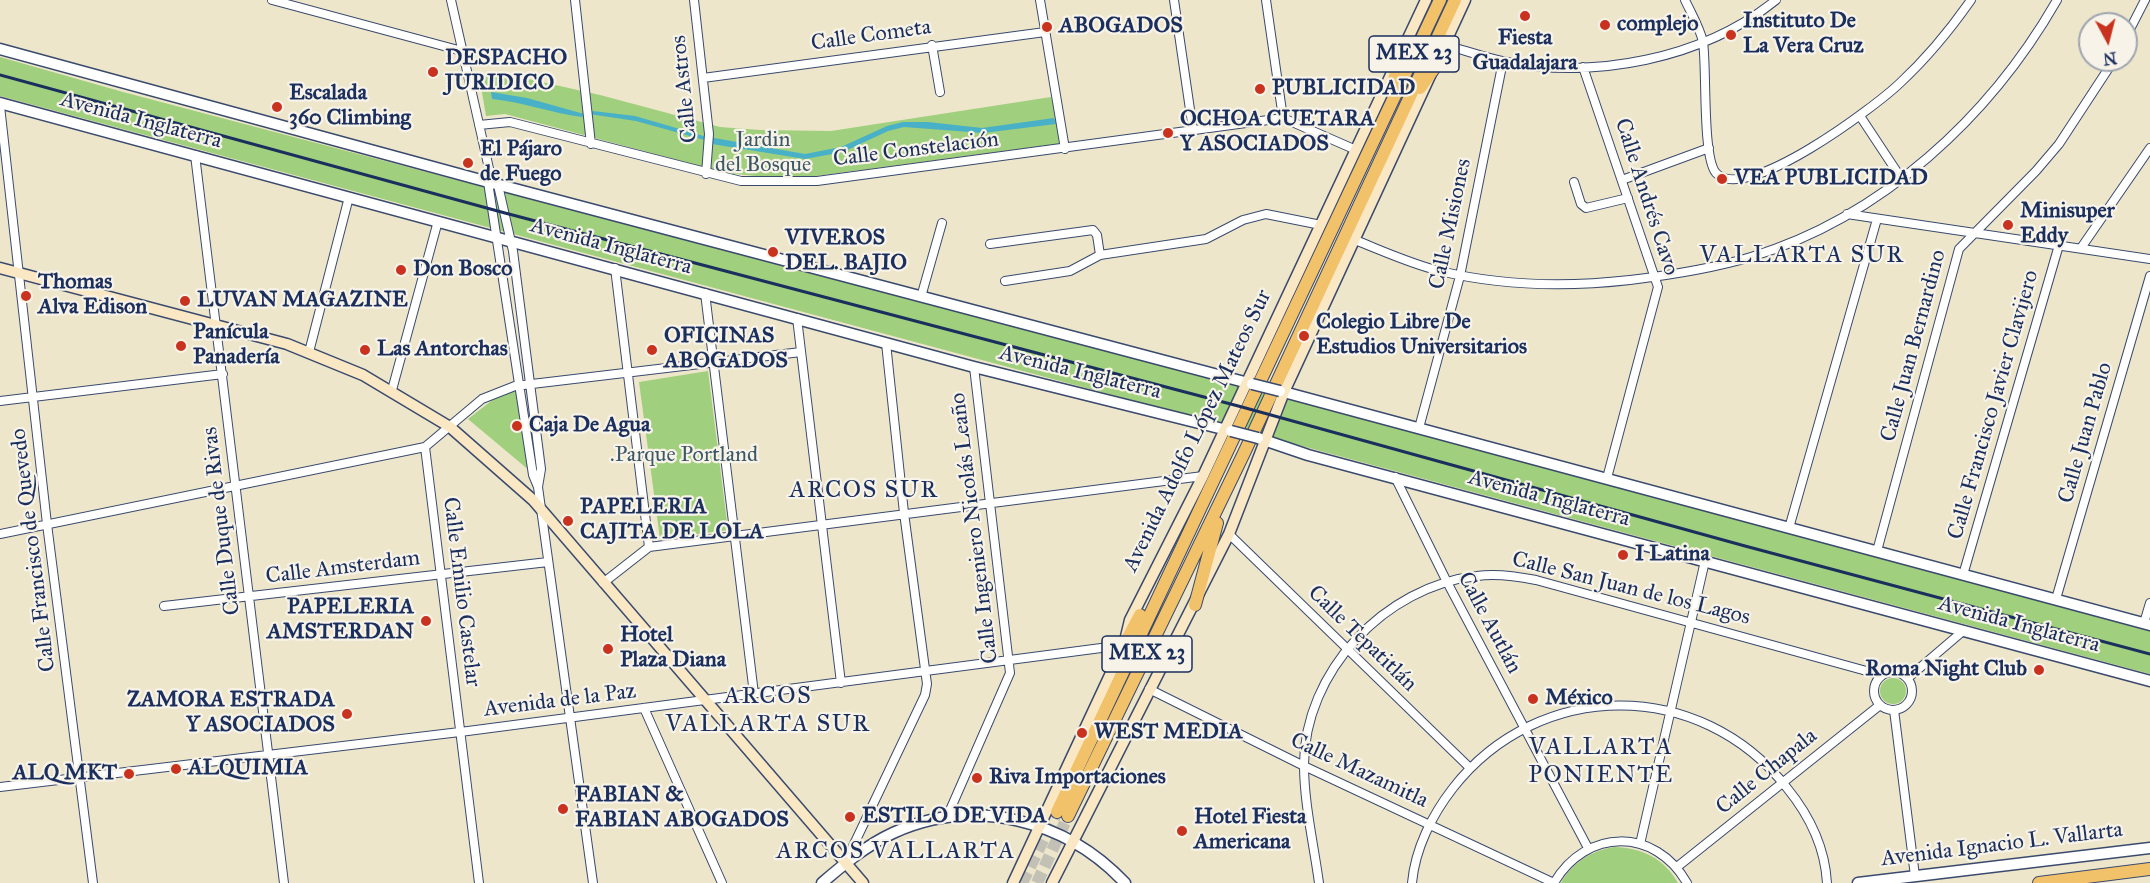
<!DOCTYPE html>
<meta charset="utf-8">
<style>
body{margin:0}
#map{position:relative;width:2150px;height:883px;overflow:hidden;background:#ede6cb;font-family:"IM FELL Great Primer",serif}
canvas{display:block}
.north{position:absolute;left:2078px;top:12px;width:60px;height:60px;box-sizing:border-box;background:#f7f3e8;border:2px solid #9fa5b1;border-radius:50%;rotate:173deg;font-size:16px;font-weight:700;line-height:24px;text-align:center;color:#1b2f5e}
.north::after{content:'';display:block;margin:auto;width:21px;height:27px;background:#c8321e;clip-path:polygon(50% 0,100% 100%,50% 72%,0 100%)}
</style>
<div id="map">
<canvas width="2150" height="883"></canvas>
<div class="north">N</div>
</div>
<script>
const ctx = document.querySelector('canvas').getContext('2d');
ctx.lineJoin = 'round';
function paint(path, color) { ctx.fillStyle = color; ctx.fill(path, 'evenodd'); }
function trace(path, color, width, dash) { ctx.strokeStyle = color; ctx.lineWidth = width; ctx.lineCap = dash ? 'butt' : 'round'; ctx.setLineDash(dash || []); ctx.stroke(path); }
function write(font, color, halo, rows, align = 'center') {
  ctx.font = font + ' "IM FELL Great Primer",serif'; ctx.lineWidth = 4.5; ctx.setLineDash([]); ctx.textBaseline = 'middle'; ctx.strokeStyle = halo; ctx.fillStyle = color; for (const [text, x, y, turn = 0] of rows) {
    ctx.save(); ctx.translate(x, y); ctx.rotate((+turn || 0) * Math.PI / 180); ctx.textAlign = isNaN(turn) ? turn : align; if (halo) ctx.strokeText(text, 0, 0); ctx.fillText(text, 0, 0); ctx.restore();
  }
}
paint(new Path2D(`
 M0,57L123,92L1295,401L2150,631V674L0,96Z
 M506,74L600,95L720,127L760,130L831,131L1051,97L1064,143L808,177L775,178L726,173L505,114L486,116L479,75Z
 M708,371L728,530L660,539L639,382Z
 M517,388L530,471L468,419L499,395Z
 M1880 691a13 13 0 1 1 26 0a13 13 0 1 1-26 0Z
 M1614,847C1642,848 1664,858 1678,883H1561C1573,862 1591,851 1614,847Z`), '#a0cf7d');
paint(new Path2D(`
 M491,92L527,98L584,114L582,117C551,113 523,102 492,99Z
 M593,111L635,116L707,137L708,141L636,121L589,114Z
 M1054,118L1056,124L983,133L904,127L888,131L843,152L805,159L712,144L711,140L714,138L805,154L841,147L887,126L903,122H928L982,128Z`), '#48b0c7');
trace(new Path2D(`
 M1022,883L1057,812
 M1037,883L1068,816`), '#c3c1b5', 12, [12, 6]);
const minor = new Path2D(`
 M272,0L462,51
 M451,0L490,173L498,185L513,251L541,469L538,487
 M575,0L591,144
 M694,0L709,134L706,174
 M1040,0L1065,149
 M1174,0L1193,130
 M1266,0L1283,118
 M1685,0C1691,13 1700,28 1703,42C1707,67 1702,157 1716,173C1745,205 1876,106 1900,83C1927,58 1950,30 1971,0
 M2126,37L2145,0
 M932,45L940,92
 M1445,45C1464,50 1483,57 1502,61C1594,80 1703,59 1776,0
 M1583,67L1658,287L1607,478
 M703,78L1045,32
 M0,106L47,524L93,883
 M1860,116L1901,178
 M479,125L510,122L741,181H817L1283,118L1356,150
 M195,155L284,883
 M490,173L488,182L533,475L538,487L593,883
 M1622,180L1709,148
 M1574,182L1581,204L1586,208L1628,198
 M1847,214L2150,259
 M1355,240C1383,251 1411,264 1440,271C1502,286 1568,287 1630,280C1671,275 1711,269 1751,257C1882,217 1990,117 2057,0
 M990,244L1093,230L1097,235L1100,255
 M2081,248L2150,148
 M615,268L649,547
 M1005,281L1070,271L1100,255L1206,239L1243,220L1266,214L1321,225
 M705,293L754,694
 M921,297L942,223
 M797,318L841,683
 M309,352L349,197
 M392,390L438,221
 M0,401L223,374
 M1419,428L1460,276L1503,61
 M425,447L479,883
 M1395,477L1447,582L1588,848
 M1789,528L1877,219
 M0,534L425,447L482,399L515,386L801,352
 M1229,534L1470,768
 M1877,551L1959,249L2036,171L2059,144L2114,60
 M1963,575L2059,245
 M603,583L649,547L1203,476
 M2056,599L2150,276
 M164,606L548,562
 M2144,623L2150,603
 M1874 691a19 19 0 1 1 38 0a19 19 0 1 1-38 0Z
 M1908,678L1963,631
 M1149,689L1304,766L1554,883
 M644,708L722,883
 M1894,710L1915,876
 M0,787L468,731L1124,645
 M947,817L1010,673L974,367
 M1640,844L1705,561
 M846,861L925,695L927,684L904,513L886,343
 M1677,867L1880,705
 M1319,883C1314,846 1304,803 1304,765C1304,672 1385,586 1477,576C1496,573 1516,576 1536,580L1881,675
 M1412,883C1415,849 1432,815 1453,788C1539,678 1701,678 1787,788C1809,815 1825,848 1827,883
 M1554,883C1586,828 1655,827 1687,883`);
const tertiary = new Path2D(`
 M0,49L477,179L1252,384
 M0,103L974,367L1231,431
 M1280,391L2150,625
 M1258,438L1308,455L2150,681
 M822,883C844,864 867,845 893,833C974,796 1066,820 1125,883
 M1858,883L2150,848`);
const secondary = new Path2D(`
 M0,268L287,344L363,375L450,427L533,500L863,883
 M1013,883L1124,645L1130,620L1203,476L1426,0
 M1052,883L1229,534L1284,392L1465,0`);
const primary = new Path2D(`
 M1420,88L1435,67
 M1392,90L1399,57
 M1195,605L1217,523
 M1124,645L1140,615
 M1057,812L1440,0
 M1068,816L1244,453L1455,0
 M2039,883L2150,869`);
trace(minor, '#3a4a6e', 10);
trace(tertiary, '#3a4a6e', 13);
trace(secondary, '#3a4a6e', 13);
trace(primary, '#3a4a6e', 14);
trace(minor, '#fff', 8);
trace(tertiary, '#fff', 10);
trace(secondary, '#fae7c3', 10);
trace(primary, '#f2c26a', 12);
trace(new Path2D(`
 M0,75L505,213L1242,407L1745,546L2150,654`), '#1b2f5e', 3);
const tertiaryBridge = new Path2D(`
 M1252,384L1280,391
 M1231,431L1258,438`);
trace(tertiaryBridge, '#3a4a6e', 13, []);
trace(tertiaryBridge, '#fff', 10);
for (const [x, y, r, color] of [
 [1525,16,6,"#c8321e"],
 [1605,25,6,"#c8321e"],
 [1047,27,6,"#c8321e"],
 [1731,35,6,"#c8321e"],
 [433,72,6,"#c8321e"],
 [1260,89,6,"#c8321e"],
 [277,107,6,"#c8321e"],
 [1168,133,6,"#c8321e"],
 [468,163,6,"#c8321e"],
 [1722,179,6,"#c8321e"],
 [2008,225,6,"#c8321e"],
 [773,252,6,"#c8321e"],
 [401,270,6,"#c8321e"],
 [26,296,6,"#c8321e"],
 [185,301,6,"#c8321e"],
 [1304,336,6,"#c8321e"],
 [181,346,6,"#c8321e"],
 [365,350,6,"#c8321e"],
 [652,350,6,"#c8321e"],
 [517,426,6,"#c8321e"],
 [568,521,6,"#c8321e"],
 [1623,555,6,"#c8321e"],
 [426,621,6,"#c8321e"],
 [608,649,6,"#c8321e"],
 [2039,670,6,"#c8321e"],
 [1533,699,6,"#c8321e"],
 [347,714,6,"#c8321e"],
 [1082,733,6,"#c8321e"],
 [176,769,6,"#c8321e"],
 [129,774,6,"#c8321e"],
 [977,778,6,"#c8321e"],
 [563,809,6,"#c8321e"],
 [850,817,6,"#c8321e"],
 [1182,831,6,"#c8321e"]
]) { const dot = new Path2D(); dot.arc(x, y, r, 0, 2 * Math.PI); ctx.fillStyle = color; ctx.fill(dot); trace(dot, '#f7f3e8', 2); }
for (const [x, y, w] of [
 [1414,54,90],
 [1147,654,90]
]) { const box = new Path2D(); box.roundRect(x - w / 2, y - 18, w, 36, 4.5); ctx.fillStyle = '#f7f3e8'; ctx.fill(box); trace(box, '#1b2f5e', 1.5); }
write('bold 21px', '#1b2f5e', null, [
 ["MEX 23",1414,54],
 ["MEX 23",1147,654]
]);
write('bold 22px', '#1b2f5e', '#f7f3e8', [
 ["Instituto De",1743,22],
 ["La Vera Cruz",1743,47],
 ["complejo",1617,25],
 ["ABOGADOS",1059,27],
 ["Fiesta",1525,39,"center"],
 ["Guadalajara",1525,64,"center"],
 ["DESPACHO",445,59],
 ["JURIDICO",445,84],
 ["PUBLICIDAD",1272,89],
 ["Escalada",289,94],
 ["360 Climbing",289,119],
 ["OCHOA CUETARA",1180,120],
 ["Y ASOCIADOS",1180,145],
 ["El Pájaro",480,150],
 ["de Fuego",480,175],
 ["VEA PUBLICIDAD",1734,179],
 ["Minisuper",2020,212],
 ["Eddy",2020,237],
 ["VIVEROS",785,239],
 ["DEL. BAJIO",785,264],
 ["Don Bosco",413,270],
 ["Thomas",38,283],
 ["Alva Edison",38,308],
 ["LUVAN MAGAZINE",197,301],
 ["Colegio Libre De",1316,323],
 ["Estudios Universitarios",1316,348],
 ["Panícula",193,333],
 ["Panadería",193,358],
 ["OFICINAS",664,337],
 ["ABOGADOS",664,362],
 ["Las Antorchas",377,350],
 ["Caja De Agua",529,426],
 ["PAPELERIA",580,508],
 ["CAJITA DE LOLA",580,533],
 ["I Latina",1635,555],
 ["PAPELERIA",414,608,"right"],
 ["AMSTERDAN",414,633,"right"],
 ["Hotel",620,636],
 ["Plaza Diana",620,661],
 ["Roma Night Club",2027,670,"right"],
 ["México",1545,699],
 ["ZAMORA ESTRADA",335,701,"right"],
 ["Y ASOCIADOS",335,726,"right"],
 ["WEST MEDIA",1094,733],
 ["ALQUIMIA",188,769],
 ["ALQ MKT",117,774,"right"],
 ["Riva Importaciones",989,778],
 ["FABIAN &",575,796],
 ["FABIAN ABOGADOS",575,821],
 ["ESTILO DE VIDA",862,817],
 ["Hotel Fiesta",1194,818],
 ["Americana",1194,843]
], 'left');
write('22px', '#1b2f5e', '#f7f3e8', [
 ["Calle Cometa",871,36,-8],
 ["Calle Astros",685,89,-96],
 ["Avenida Inglaterra",141,121,15],
 ["Calle Constelación",916,150,-7],
 ["Calle Andrés Cavo",1646,197,72],
 ["Calle Misiones",1451,224,-78],
 ["Avenida Inglaterra",611,247,15],
 ["Calle Juan Bernardino",1914,346,-75],
 ["Avenida Inglaterra",1080,373,14],
 ["Calle Francisco Javier Clavijero",1994,405,-74],
 ["Avenida Adolfo López Mateos Sur",1198,431,-64],
 ["Calle Juan Pablo",2086,433,-74],
 ["Avenida Inglaterra",1549,499,15],
 ["Calle Duque de Rivas",222,521,-97],
 ["Calle Ingeniero Nicolás Leaño",975,528,-97],
 ["Calle Francisco de Quevedo",34,550,-97],
 ["Calle Amsterdam",343,568,-7],
 ["Calle San Juan de los Lagos",1631,589,14],
 ["Calle Emilio Castelar",461,592,83],
 ["Calle Autlán",1489,623,62],
 ["Avenida Inglaterra",2019,625,15],
 ["Calle Tepatitlán",1362,639,44],
 ["Avenida de la Paz",560,701,-7],
 ["Calle Mazamitla",1359,771,25],
 ["Calle Chapala",1767,772,-39],
 ["Avenida Ignacio L. Vallarta",2002,845,-7]
]);
write('22px', '#3c5766', '#f7f3e8', [
 ["Jardin",763,141],
 ["del Bosque",763,166],
 [".Parque Portland",684,456]
]);
ctx.letterSpacing = '1.5px';
write('24px', '#1b2f5e', '#f7f3e8', [
 ["VALLARTA SUR",1802,256],
 ["ARCOS SUR",864,491],
 ["ARCOS",768,697],
 ["VALLARTA SUR",768,725],
 ["VALLARTA",1601,748],
 ["PONIENTE",1601,776],
 ["ARCOS VALLARTA",896,852]
]);
ctx.letterSpacing = '0px';
</script>
